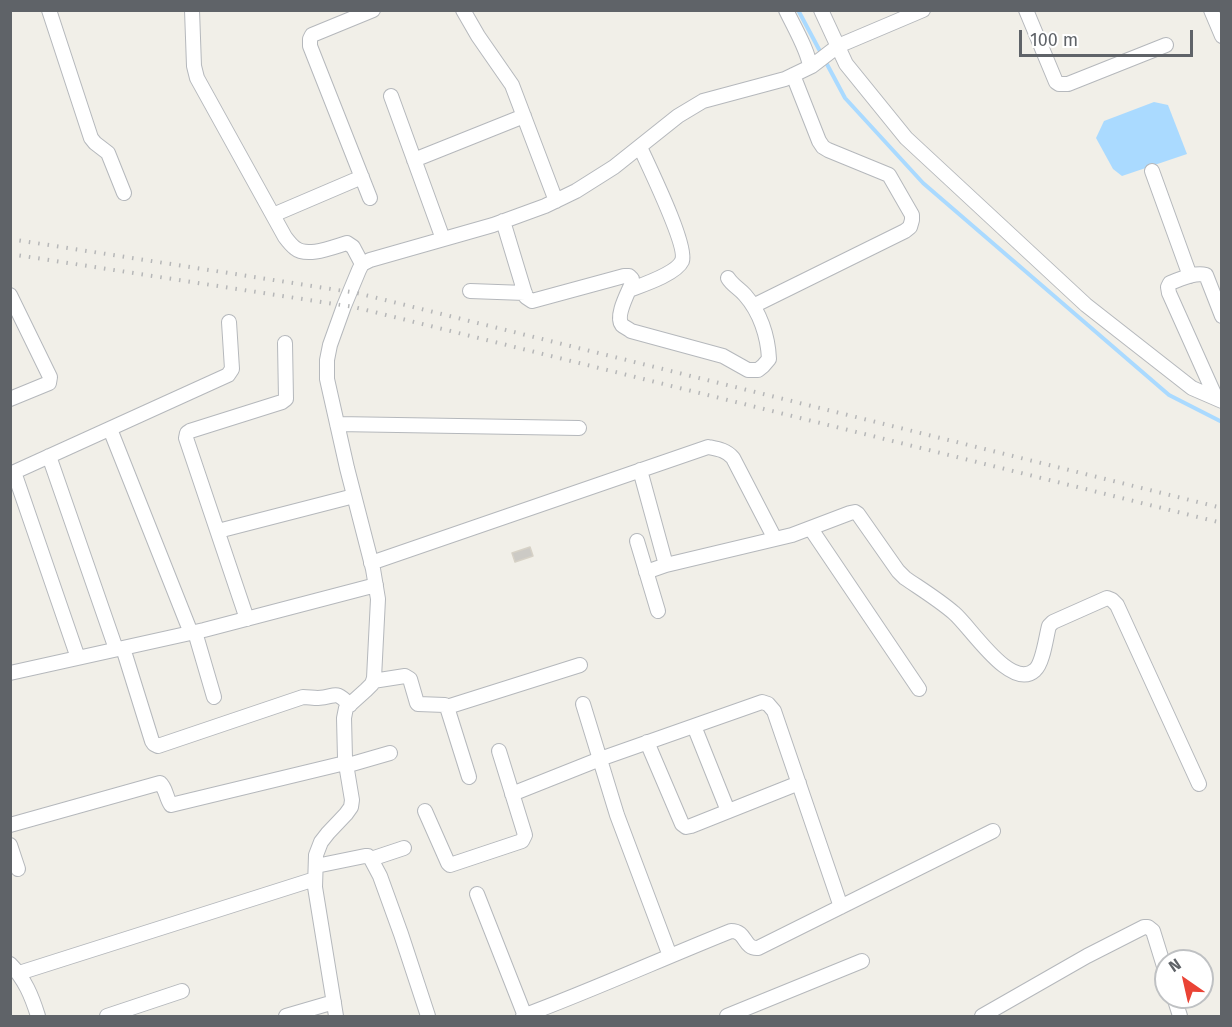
<!DOCTYPE html>
<style>
body{margin:0}
#map{position:relative;width:1232px;height:1027px;overflow:hidden;background:#f1efe8;font-family:"Fira Sans",sans-serif}
canvas{display:block}
.frame{position:absolute;inset:0;border:12px solid #5f6368;pointer-events:none}
.north{position:absolute;left:1154px;top:949px;width:60px;height:60px;box-sizing:border-box;background:#fff;border:2px solid #bfc1c3;border-radius:50%;rotate:326deg;font-size:16px;font-weight:700;line-height:24px;text-align:center;color:#5f6368}
.north::after{content:'';display:block;margin:auto;width:21px;height:27px;background:#ea4335;clip-path:polygon(50% 0,100% 100%,50% 72%,0 100%)}
.scale{position:absolute;left:1019px;top:30px;width:174px;height:27px;box-sizing:border-box;border:3px solid #5f6368;border-top:0;padding-left:8px;font-size:18px;line-height:21px;white-space:nowrap;color:#5f6368;-webkit-text-stroke:4px #fff;paint-order:stroke}
</style>
<div id="map">
<canvas width="1232" height="1027"></canvas>
<div class="frame"></div>
<div class="north">N</div>
<div class="scale">100 m</div>
</div>
<script>
const ctx = document.querySelector('canvas').getContext('2d');
ctx.lineJoin = 'round';
function paint(path, color) { ctx.fillStyle = color; ctx.fill(path, 'evenodd'); }
function trace(path, color, width, dash) { ctx.strokeStyle = color; ctx.lineWidth = width; ctx.lineCap = dash ? 'butt' : 'round'; ctx.setLineDash(dash || []); ctx.stroke(path); }
paint(new Path2D(`
 M1154,102L1168,105L1187,154L1122,176L1113,169L1096,138L1104,121Z`), '#aadaff');
trace(new Path2D(`
 M798,10L845,98L923,183L1169,395L1222,422`), '#aadaff', 4);
const building = new Path2D(`
 M530,547L533,556L515,562L512,553Z`);
paint(building, '#cccac5');
trace(building, '#d6d1c6', 1.5);
const minor = new Path2D(`
 M49,10L91,138L95,143L108,153L124,193
 M192,10L194,66L197,78L285,237C288,241 291,245 295,248C307,258 333,247 347,243L353,247L362,264
 M463,10L478,36L512,85L556,201
 M786,10C793,25 809,52 810,67
 M821,10L846,64L906,138L1086,305L1192,388L1222,401
 M1026,10L1056,82L1059,84H1068L1166,45
 M1211,10L1222,36
 M391,96L443,239
 M414,160L524,116
 M1152,171L1190,276
 M370,198L310,46V39L312,35L373,10
 M273,215L362,177
 M503,221L526,297L532,301L624,276H629L632,279V283C628,293 615,316 622,325C624,327 629,329 631,331L723,356L748,370H758L763,366L769,359C768,336 760,312 745,295C739,288 732,285 728,278
 M629,290C642,285 676,274 682,261C688,246 648,165 640,147
 M470,291L525,293
 M10,295L50,377L49,383L10,399
 M753,306L905,231L910,227L912,220V215L889,175L828,150L823,147L819,141L793,75
 M1216,398L1169,293L1168,287L1170,283C1181,279 1194,272 1206,275L1222,316
 M337,424L579,428
 M110,429L191,633
 M49,456L116,649
 M640,470L666,565
 M14,472L78,658
 M10,474L228,375L232,369L229,322
 M811,529L919,689
 M218,531L354,496
 M637,541L658,611
 M371,563L708,447C718,449 726,450 733,458L775,539
 M646,572L666,565L792,535L850,513L855,512L858,514L898,571L905,578C921,589 939,600 954,613C970,626 1011,692 1035,670C1043,663 1046,637 1049,626L1053,622L1107,598L1112,600L1117,605L1199,784
 M247,619L186,438L187,433L190,431L282,402L286,399L285,343
 M195,632L214,697
 M123,648L152,741L154,744L158,746L303,697C308,697 313,698 318,698C337,697 334,689 350,705
 M10,673L204,630L376,585
 M373,681L405,676L410,679L417,703L418,704L445,705L447,707L469,777
 M583,704L617,815L670,956
 M447,707L580,665
 M694,726L728,811
 M647,742L682,824L686,827L691,826L799,783
 M345,766L390,753
 M512,794L600,759L762,702L768,704L774,711L841,907
 M425,811L448,863L450,865L522,841L525,835L499,751
 M10,825L160,783C166,788 166,798 171,805L175,804L345,763
 M10,845L18,869
 M371,859L404,848
 M316,866L365,856H368L371,859L380,876L401,934L428,1016
 M477,894L525,1016
 M10,964C25,979 32,997 38,1016
 M19,973L315,879
 M1174,997L1180,1016
 M107,1016L182,991
 M286,1016L334,1002
 M336,1016L315,887L316,855L321,842L328,833L346,814L351,807L352,800L345,758L344,718L346,708L366,690L372,684L374,678L378,599L373,569L347,468L327,379V360L330,345L344,306L359,270L362,264L370,260L493,225L545,206L576,191L614,167L678,116L703,101L785,79L812,66L838,46L923,10
 M523,1016C593,990 661,959 731,931C747,931 743,949 758,948L993,831
 M727,1016L862,961
 M982,1016L1087,956L1144,927H1148L1153,931L1166,973`);
trace(minor, '#b5b8bc', 16);
trace(minor, '#fff', 14);
trace(new Path2D(`
 M10,239L357,293L1222,508
 M10,254L354,307L1222,523`), '#b6b7b8', 4, [1.5, 8]);
</script>
